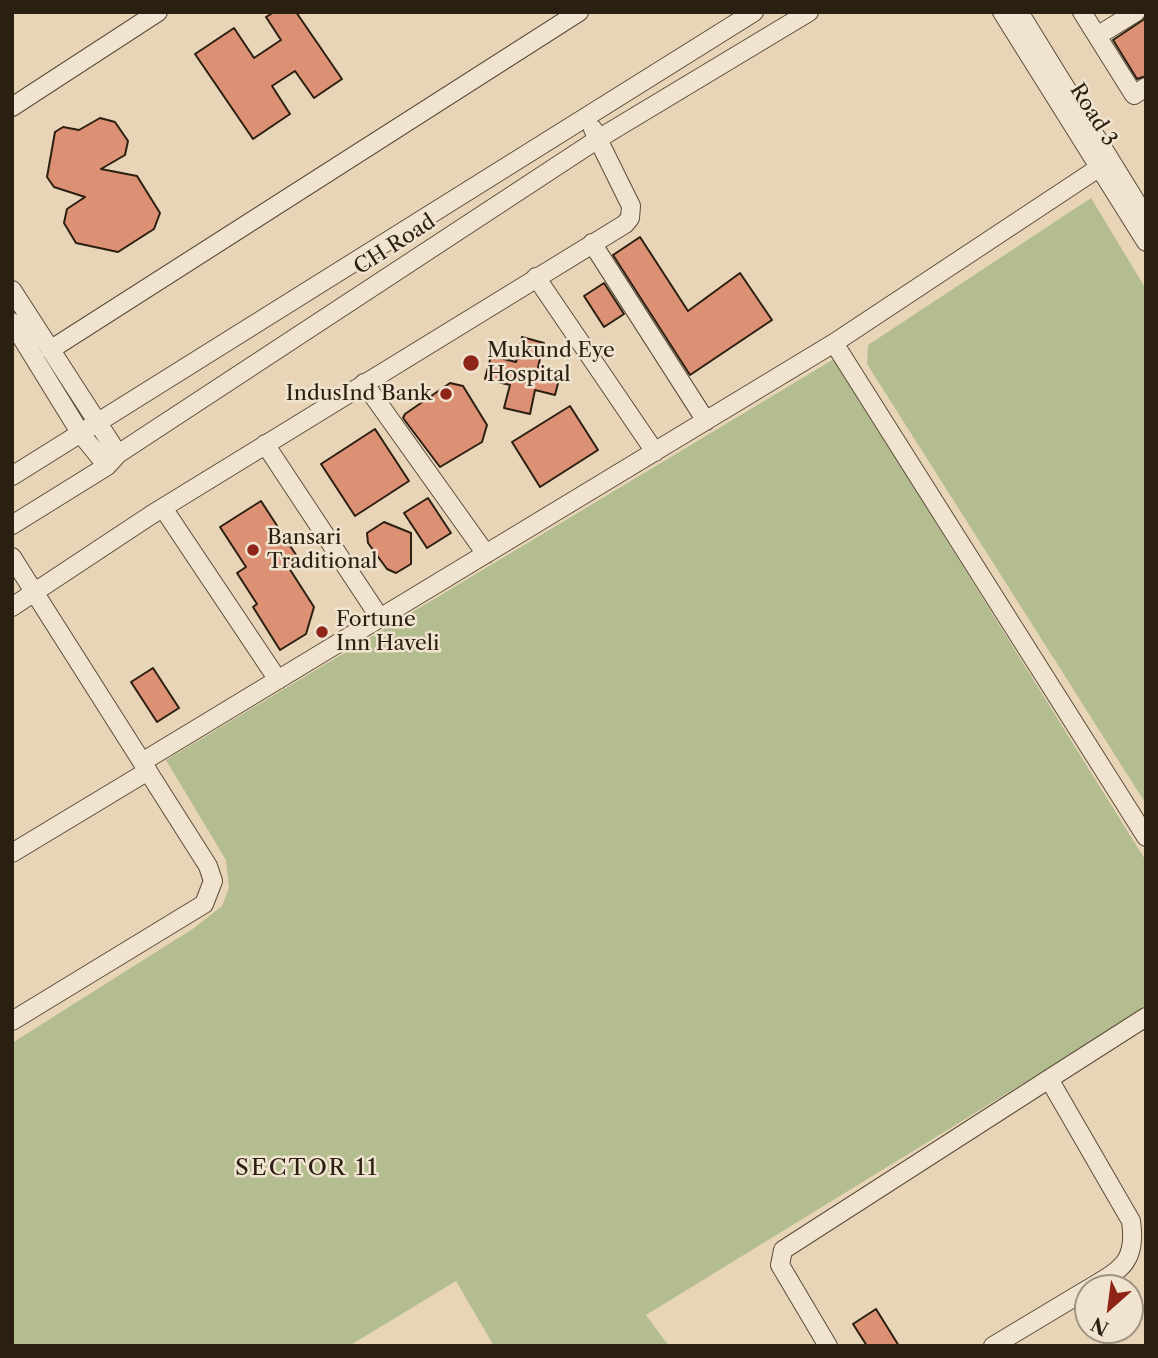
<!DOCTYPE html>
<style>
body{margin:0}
#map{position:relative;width:1158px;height:1358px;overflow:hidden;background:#e8d5b7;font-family:"Libre Caslon Text",serif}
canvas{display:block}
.frame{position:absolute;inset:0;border:14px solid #2b1f11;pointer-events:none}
.north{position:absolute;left:1074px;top:1274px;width:70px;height:70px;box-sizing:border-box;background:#f0e4d0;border:2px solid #a19584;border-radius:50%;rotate:208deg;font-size:19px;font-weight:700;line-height:28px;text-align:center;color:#2b1f11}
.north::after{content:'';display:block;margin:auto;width:24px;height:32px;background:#8f2418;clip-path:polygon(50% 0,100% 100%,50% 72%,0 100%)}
</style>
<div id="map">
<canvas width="1158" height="1358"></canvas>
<div class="frame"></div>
<div class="north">N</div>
</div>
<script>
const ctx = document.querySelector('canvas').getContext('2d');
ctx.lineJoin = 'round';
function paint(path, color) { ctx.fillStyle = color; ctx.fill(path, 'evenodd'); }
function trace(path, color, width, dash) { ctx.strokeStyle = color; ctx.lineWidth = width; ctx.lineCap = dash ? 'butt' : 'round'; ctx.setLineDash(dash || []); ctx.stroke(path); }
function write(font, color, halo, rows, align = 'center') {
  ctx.font = font + ' "Libre Caslon Text",serif'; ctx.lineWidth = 5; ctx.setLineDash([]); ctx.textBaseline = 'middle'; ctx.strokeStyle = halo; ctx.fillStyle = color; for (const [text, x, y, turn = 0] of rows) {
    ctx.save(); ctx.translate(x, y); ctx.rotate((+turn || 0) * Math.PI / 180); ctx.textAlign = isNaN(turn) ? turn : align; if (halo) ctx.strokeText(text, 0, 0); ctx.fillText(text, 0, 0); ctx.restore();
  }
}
paint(new Path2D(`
 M1091,198L1146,289V804L867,364L868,345Z
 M834,359L1146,861V1008L646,1315L669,1346H494L456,1281L349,1346H12V1043L194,928L222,906L229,888L226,860L166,760Z`), '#b4bd8f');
const building = new Path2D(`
 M274,12H296L342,79L314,98L295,71L272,86L290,114L253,139L195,54L234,28L254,58L281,40L266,17Z
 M1146,18V76L1137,79L1113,40Z
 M100,118L115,122L128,141L125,155L101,169L137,176L160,213L154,229L118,252L76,243L64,223L67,209L85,197L54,187L47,177L55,132L63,127L79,130Z
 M640,237L688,311L740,273L772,320L690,375L613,255Z
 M604,283L624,314L604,327L584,296Z
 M522,337L544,343L538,367L561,372L555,395L535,390L530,414L504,408L510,385L485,379L491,356L516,362Z
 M450,383L463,386L487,425L482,442L440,467L403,418L405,414Z
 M570,406L598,450L540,487L512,442Z
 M375,429L409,481L355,516L321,464Z
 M428,498L451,533L427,548L404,513Z
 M261,501L300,561L289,568L314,607L306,634L280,650L253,607L257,604L237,573L246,567L220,527Z
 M384,522L411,533V564L396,573L387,569L368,543L367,533Z
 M153,668L179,708L157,722L131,682Z
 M876,1309L899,1346H867L853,1324Z`);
paint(building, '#dd9174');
trace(building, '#2b1f11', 2);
const minor = new Path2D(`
 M1002,12L1146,242
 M1019,12L1146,218
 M1082,12L1134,95L1146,87
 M1097,36L1136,12
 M12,107L158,12
 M1100,167L834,343L1146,837
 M592,243L706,421
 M536,277L655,452
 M12,290L118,454
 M12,322L81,434L107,466
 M50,350L579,12
 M364,383L486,554
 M265,444L380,618
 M12,476L754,12
 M163,508L278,680
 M12,525L107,466L118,454L598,139L809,12
 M12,557L208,866L213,881L204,904L12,1021
 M12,607L151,515L625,224L630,218L631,206L593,129
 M142,762L834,343
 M12,853L148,771
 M1090,1288C1122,1269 1137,1261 1131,1221L1049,1079L1146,1017
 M828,1346L780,1265L783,1250L1049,1079
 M993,1346L1088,1289`);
trace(minor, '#5a4c3a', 20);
trace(minor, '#f0e4d0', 18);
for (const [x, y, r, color] of [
 [471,363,9,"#8f2418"],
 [446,394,7,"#8f2418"],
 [253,550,7,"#8f2418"],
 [322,632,7,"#8f2418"]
]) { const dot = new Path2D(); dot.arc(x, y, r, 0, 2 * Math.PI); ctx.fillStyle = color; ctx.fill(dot); trace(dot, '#f0e4d0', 2.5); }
write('21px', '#2b1f11', '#f0e4d0', [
 ["Road 3",1093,115,58],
 ["CH Road",395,245,-33]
]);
write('21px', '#2b1f11', '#f0e4d0', [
 ["Mukund Eye",487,351],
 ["Hospital",487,375],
 ["IndusInd Bank",432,394,"right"],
 ["Bansari",267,538],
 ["Traditional",267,562],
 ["Fortune",336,620],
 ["Inn Haveli",336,644]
], 'left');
ctx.letterSpacing = '2px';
write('23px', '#2b1f11', '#f0e4d0', [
 ["SECTOR 11",307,1168]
]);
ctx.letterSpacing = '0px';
</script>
